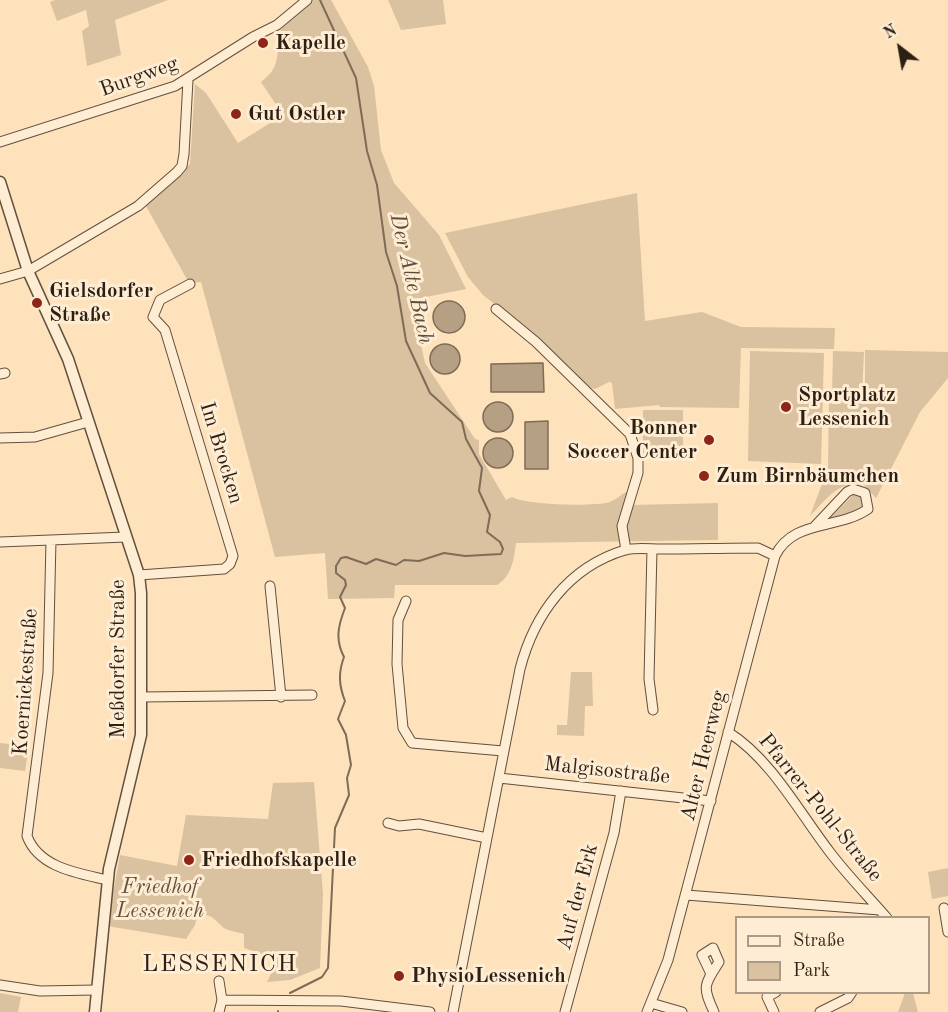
<!DOCTYPE html>
<meta charset="utf-8">
<style>
body{margin:0}
#map{position:relative;width:948px;height:1012px;overflow:hidden;background:#fde2bc;font-family:"Old Standard TT",serif}
canvas{display:block}
.legend{position:absolute;left:735px;top:916px;width:195px;height:78px;box-sizing:border-box;background:#feecd3;border:2px solid #aa9a87;margin:0;padding:8px 10px;list-style:none;font-size:18px;color:#2d1f14}
.legend li{display:flex;align-items:center;gap:12px;height:30px}
.legend b{width:30px;border:2px solid #aa9a87}
.north{position:absolute;left:870px;top:18px;width:60px;height:60px;-webkit-text-stroke:4px #feecd3;paint-order:stroke;rotate:329deg;font-size:16px;font-weight:700;line-height:24px;text-align:center;color:#2d1f14}
.north::after{content:'';display:block;margin:auto;width:21px;height:27px;background:#2d1f14;clip-path:polygon(50% 0,100% 100%,50% 72%,0 100%)}
</style>
<div id="map">
<canvas width="948" height="1012"></canvas>
<ul class="legend">
<li><b style="height:8px;background:#feecd3"></b>Straße</li>
<li><b style="height:16px;background:#dac19f"></b>Park</li>
</ul>
<div class="north">N</div>
</div>
<script>
const ctx = document.querySelector('canvas').getContext('2d');
ctx.lineJoin = 'round';
function paint(path, color) { ctx.fillStyle = color; ctx.fill(path, 'evenodd'); }
function trace(path, color, width, dash) { ctx.strokeStyle = color; ctx.lineWidth = width; ctx.lineCap = dash ? 'butt' : 'round'; ctx.setLineDash(dash || []); ctx.stroke(path); }
function write(font, color, halo, rows, align = 'center') {
  ctx.font = font + ' "Old Standard TT",serif'; ctx.lineWidth = 6; ctx.setLineDash([]); ctx.textBaseline = 'middle'; ctx.strokeStyle = halo; ctx.fillStyle = color; for (const [text, x, y, turn = 0] of rows) {
    ctx.save(); ctx.translate(x, y); ctx.rotate((+turn || 0) * Math.PI / 180); ctx.textAlign = isNaN(turn) ? turn : align; if (halo) ctx.strokeText(text, 0, 0); ctx.fillText(text, 0, 0); ctx.restore();
  }
}
paint(new Path2D(`
 M55,0H168L115,20L121,55L87,66L82,31L89,26L86,10L57,21L50,2Z
 M311,0H331L368,67L374,86L381,150L394,183L439,235L466,289L411,300L425,363L475,439L479,440V454L506,500L512,497C525,505 594,507 610,502C615,500 621,495 626,492L632,505L718,503V540L516,543C514,559 512,576 497,585H395L394,598L328,599L325,553L275,557L201,282L189,283L146,206L190,164L195,84L206,93L238,143L283,115L261,82C283,66 275,52 281,29L313,2Z
 M388,0H443L446,24L401,30Z
 M637,193L645,321L702,312L741,327L835,328L834,349L741,348L739,408L660,407L659,405L615,409L612,383L609,382L595,389L587,387L536,337L483,295L468,277L445,233Z
 M865,350L948,352V378L920,412L876,498L864,485C839,479 826,500 810,516L828,468L829,398H865Z
 M750,351L824,353L821,464L748,461Z
 M833,351L864,352L862,395L832,394Z
 M643,410H683V454H643Z
 M854,494L862,497L864,503L861,509L829,519Z
 M571,672H592L593,706H585L584,736L557,735V725H567Z
 M0,743L29,746L25,771L0,768Z
 M314,782L323,894L320,968L290,980L267,982L278,959L244,948V934C238,932 229,931 224,928C213,919 215,915 198,914L195,925L186,939L107,926L120,855L177,866L186,815L268,819L273,783Z
 M948,868V896L932,899L928,872Z
 M0,993L21,997L18,1012H0Z
 M905,993H913L918,1012H898Z`), '#dac19f');
const water = new Path2D(`
 M433 317a16 16 0 1 1 32 0a16 16 0 1 1-32 0Z
 M430 359a15 15 0 1 1 30 0a15 15 0 1 1-30 0Z
 M543,363L544,392H491V364Z
 M483 417a15 15 0 1 1 30 0a15 15 0 1 1-30 0Z
 M548,421V469H525V422Z
 M483 453a15 15 0 1 1 30 0a15 15 0 1 1-30 0Z`);
paint(water, '#b6a083');
trace(water, '#7f6c57', 1.5);
trace(new Path2D(`
 M290,993L322,977L328,968L335,828L349,795L347,778L351,765L346,735L338,719L345,701C339,686 338,673 344,657C335,640 338,626 345,608L340,597L346,585L345,580L336,573V566L341,558L346,557L366,564L376,559L396,565L404,560L419,561L444,553L465,556L501,554L503,549L500,542L487,532L490,515L479,491L482,468L466,439L462,422L430,393L406,341L397,286L386,252L377,185L367,151L356,78L320,0
 M278,1011V1012`), '#7f6c57', 2);
const minor = new Path2D(`
 M0,142L175,86L253,37L277,25L307,0
 M0,279L28,271L138,206L177,172L182,166L184,154L188,80
 M496,309L536,342L630,434L638,458V473L622,526L626,550
 M0,374L5,373
 M0,438L35,437L88,422
 M51,540L48,673L27,836C39,868 78,873 107,880
 M0,542L126,537
 M652,549L649,679L653,710
 M139,575L224,569L230,564L233,556L165,330L153,317L160,300L190,284
 M270,586L281,697
 M406,601L398,620L397,664L403,728L412,743L503,751
 M142,697L312,695
 M728,732C771,759 799,812 829,851C847,875 868,896 887,918
 M499,778L711,801
 M388,823L399,826L419,824L487,838
 M686,895L880,910
 M944,908L948,932
 M711,974L702,955L713,948L719,962C704,985 702,986 714,1012
 M219,981L222,1000L219,1012
 M0,985L40,991L96,990
 M222,1000L341,1001L430,1012
 M651,1003L682,1012
 M453,1012L520,669C534,615 568,567 625,550C636,547 650,549 661,549C694,549 726,548 758,548L775,556
 M565,1012L614,833L621,791
 M647,1012L668,960L775,556C793,519 838,530 868,509L865,493L853,489L847,492L814,527
 M774,1012L767,997L776,992
 M820,1012L848,998L852,992`);
const tertiary = new Path2D(`
 M0,182L28,271L68,359L139,575L141,593V735L109,869L95,1012`);
trace(minor, '#61503e', 11);
trace(tertiary, '#61503e', 13);
trace(minor, '#feecd3', 9);
trace(tertiary, '#feecd3', 10);
for (const [x, y, r, color] of [
 [263,43,6,"#8f2418"],
 [236,114,6,"#8f2418"],
 [37,303,6,"#8f2418"],
 [786,407,6,"#8f2418"],
 [709,440,6,"#8f2418"],
 [704,476,6,"#8f2418"],
 [189,860,6,"#8f2418"],
 [399,976,6,"#8f2418"]
]) { const dot = new Path2D(); dot.arc(x, y, r, 0, 2 * Math.PI); ctx.fillStyle = color; ctx.fill(dot); trace(dot, '#feecd3', 2); }
write('bold 21px', '#2d1f14', '#feecd3', [
 ["Kapelle",275,43],
 ["Gut Ostler",248,114],
 ["Gielsdorfer",49,291],
 ["Straße",49,315],
 ["Sportplatz",798,395],
 ["Lessenich",798,419],
 ["Bonner",697,428,"right"],
 ["Soccer Center",697,452,"right"],
 ["Zum Birnbäumchen",716,476],
 ["Friedhofskapelle",201,860],
 ["PhysioLessenich",411,976]
], 'left');
write('21px', '#2d1f14', '#feecd3', [
 ["Burgweg",139,77,-20],
 ["Im Brocken",221,453,73],
 ["Meßdorfer Straße",118,659,-90],
 ["Koernickestraße",26,682,-86],
 ["Alter Heerweg",704,756,-76],
 ["Malgisostraße",607,771,6],
 ["Pfarrer-Pohl-Straße",820,808,51],
 ["Auf der Erk",578,897,-75]
]);
write('italic 21px', '#61503e', '#feecd3', [
 ["Friedhof",160,887],
 ["Lessenich",160,911]
]);
write('italic 22px', '#5d4c3b', '#feecd3', [
 ["Der Alte Bach",411,279,77]
]);
ctx.letterSpacing = '1.5px';
write('24px', '#2d1f14', '#feecd3', [
 ["LESSENICH",220,965]
]);
ctx.letterSpacing = '0px';
</script>
